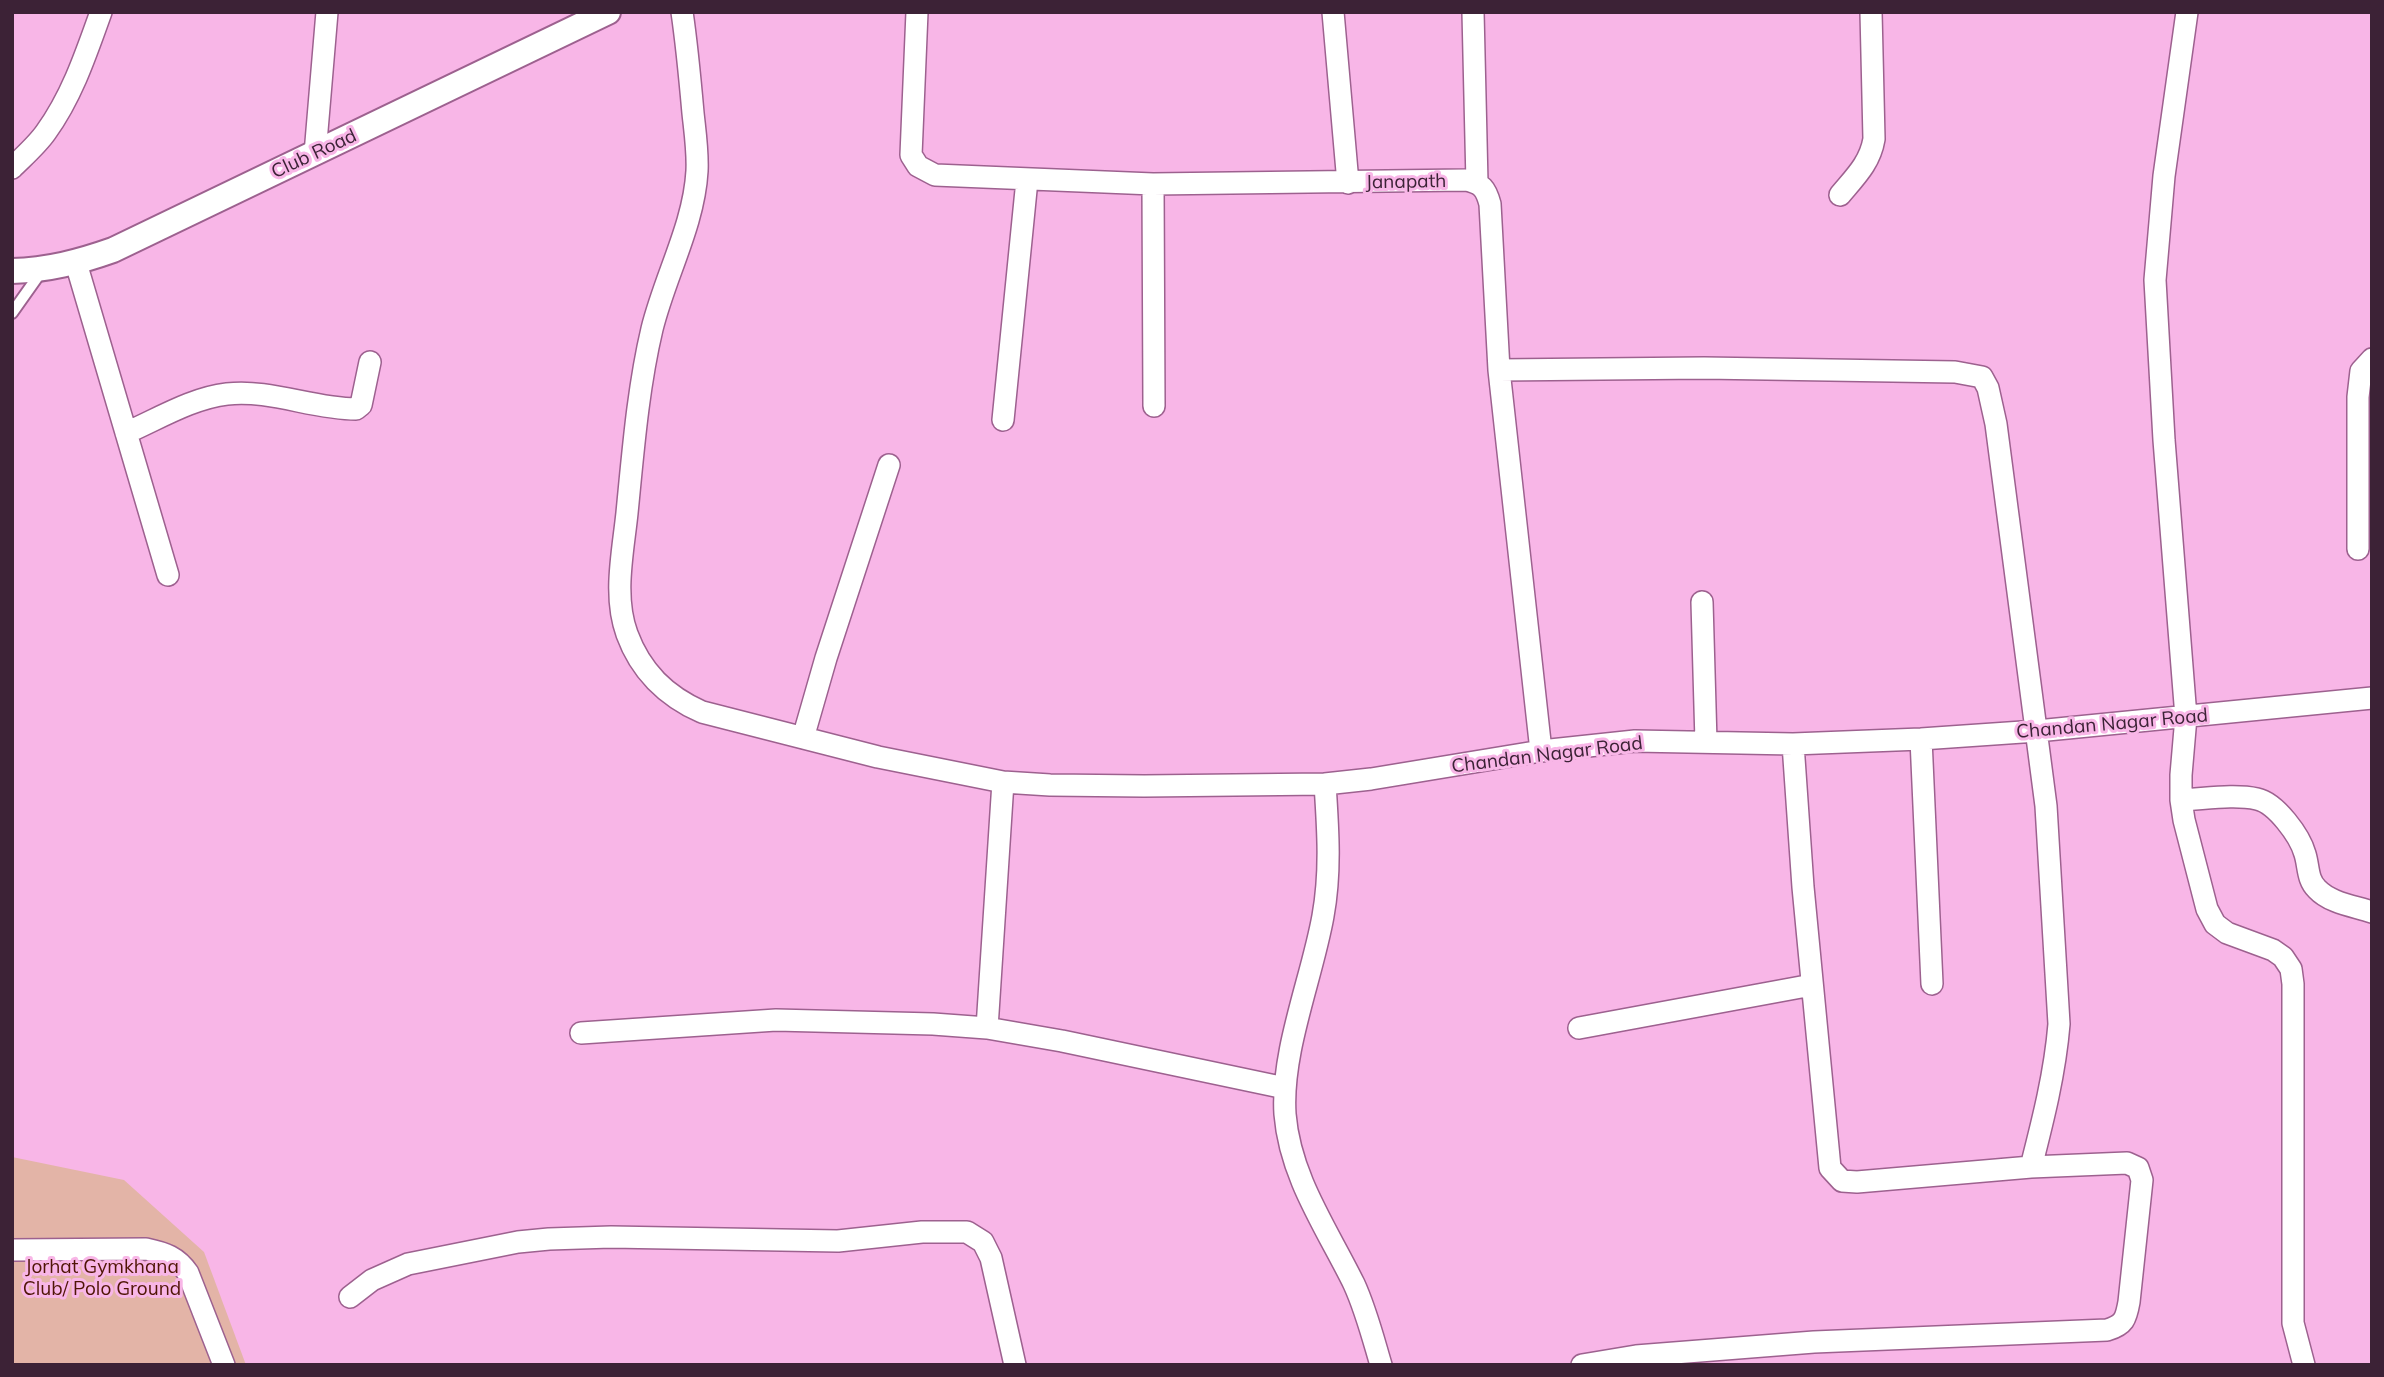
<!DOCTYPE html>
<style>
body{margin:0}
#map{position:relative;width:2384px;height:1377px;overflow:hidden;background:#f8b6e7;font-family:Mulish,sans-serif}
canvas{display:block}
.frame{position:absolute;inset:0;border:14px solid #3c2236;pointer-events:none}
</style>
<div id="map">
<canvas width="2384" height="1377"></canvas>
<div class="frame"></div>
</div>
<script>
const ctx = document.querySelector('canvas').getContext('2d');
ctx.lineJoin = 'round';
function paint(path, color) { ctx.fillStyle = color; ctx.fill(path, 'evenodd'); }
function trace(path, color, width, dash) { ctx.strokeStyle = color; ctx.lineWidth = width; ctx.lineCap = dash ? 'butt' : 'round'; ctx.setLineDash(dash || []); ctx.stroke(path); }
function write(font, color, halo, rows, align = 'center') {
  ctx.font = font + ' Mulish,sans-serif'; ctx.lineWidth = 6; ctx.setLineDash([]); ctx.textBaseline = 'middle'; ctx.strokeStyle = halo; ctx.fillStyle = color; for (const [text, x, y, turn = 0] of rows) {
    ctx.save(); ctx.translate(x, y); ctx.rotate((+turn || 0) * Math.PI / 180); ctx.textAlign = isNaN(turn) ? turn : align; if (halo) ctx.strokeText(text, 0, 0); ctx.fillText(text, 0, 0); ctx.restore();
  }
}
paint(new Path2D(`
 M12,1157L124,1180L204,1252L246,1365H12Z`), '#e3b4a7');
const service = new Path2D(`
 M12,313L41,272`);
const minor = new Path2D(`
 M682,12C687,46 690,79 693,113C695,132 698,152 697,171C694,225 665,276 652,329C638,388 633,452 627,513C623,552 613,596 627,634C641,672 666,696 702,712L878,757L1003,782L1050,785L1144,786L1325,784
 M917,12L911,155L918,166L935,175L1153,184L1465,180C1482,183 1486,189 1490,204L1499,370L1541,751
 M1333,12L1348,183
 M1473,12L1477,183
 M2187,12L2164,176L2155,280L2164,440L2186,717L2181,775V800L2184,820L2207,909L2215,924L2227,933L2273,950L2283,957L2291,969L2293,984V1323L2304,1365
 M315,154L327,12
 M12,168C23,157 37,145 46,132C72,96 86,54 101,12
 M1153,184L1154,406
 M1840,195C1855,177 1870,163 1874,139L1871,12
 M76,263L168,575
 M1499,370L1704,368L1955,372L1982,377L1988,388L1996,424L2046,806L2059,1024C2055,1073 2043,1120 2031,1167L1857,1182L1842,1181L1830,1168L1803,887L1793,744
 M1003,420L1027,180
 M126,433C158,419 192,398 227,394C270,389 313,409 356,409L361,405L370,362
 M2358,549V397L2361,371L2372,359
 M1702,602L1706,742
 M803,738L826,658L889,465
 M1921,739L1932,984
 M2181,800C2205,799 2234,794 2257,799C2276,803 2300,836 2305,854C2309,867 2307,879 2317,889C2330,903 2354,906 2372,912
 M987,1028L1003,782
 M1579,1028L1812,985
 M581,1033L776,1020L933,1024L987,1028L1062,1041L1285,1088
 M12,1250L146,1249C165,1253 177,1257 188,1273L224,1365
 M350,1297L372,1280L408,1264L518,1242L549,1239L611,1237L838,1241L922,1232H967L983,1242L991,1258L1015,1365
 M1381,1365C1373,1338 1366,1310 1354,1284C1327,1229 1290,1177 1285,1114C1281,1051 1312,978 1323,916C1331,872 1328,829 1325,784L1371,779L1541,751L1635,741L1793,744L1921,739L2037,731L2372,698
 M1582,1365L1636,1356L1814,1342L2107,1330C2124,1325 2126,1319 2129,1302L2142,1180L2138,1168L2127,1163L2031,1167`);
const tertiary = new Path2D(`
 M12,271C48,270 79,262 113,250L608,12`);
trace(service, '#9d618f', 14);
trace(minor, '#9d618f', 24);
trace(tertiary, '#9d618f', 28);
trace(service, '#fff', 10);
trace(minor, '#fff', 21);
trace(tertiary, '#fff', 24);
write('19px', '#3c2236', '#f8b6e7', [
 ["Club Road",314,154,-25],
 ["Janapath",1406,182,-1],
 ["Chandan Nagar Road",2112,724,-5],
 ["Chandan Nagar Road",1547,755,-7]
]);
write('19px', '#4f1505', '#f8b6e7', [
 ["Jorhat Gymkhana",102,1267],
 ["Club/ Polo Ground",102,1289]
]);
</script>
